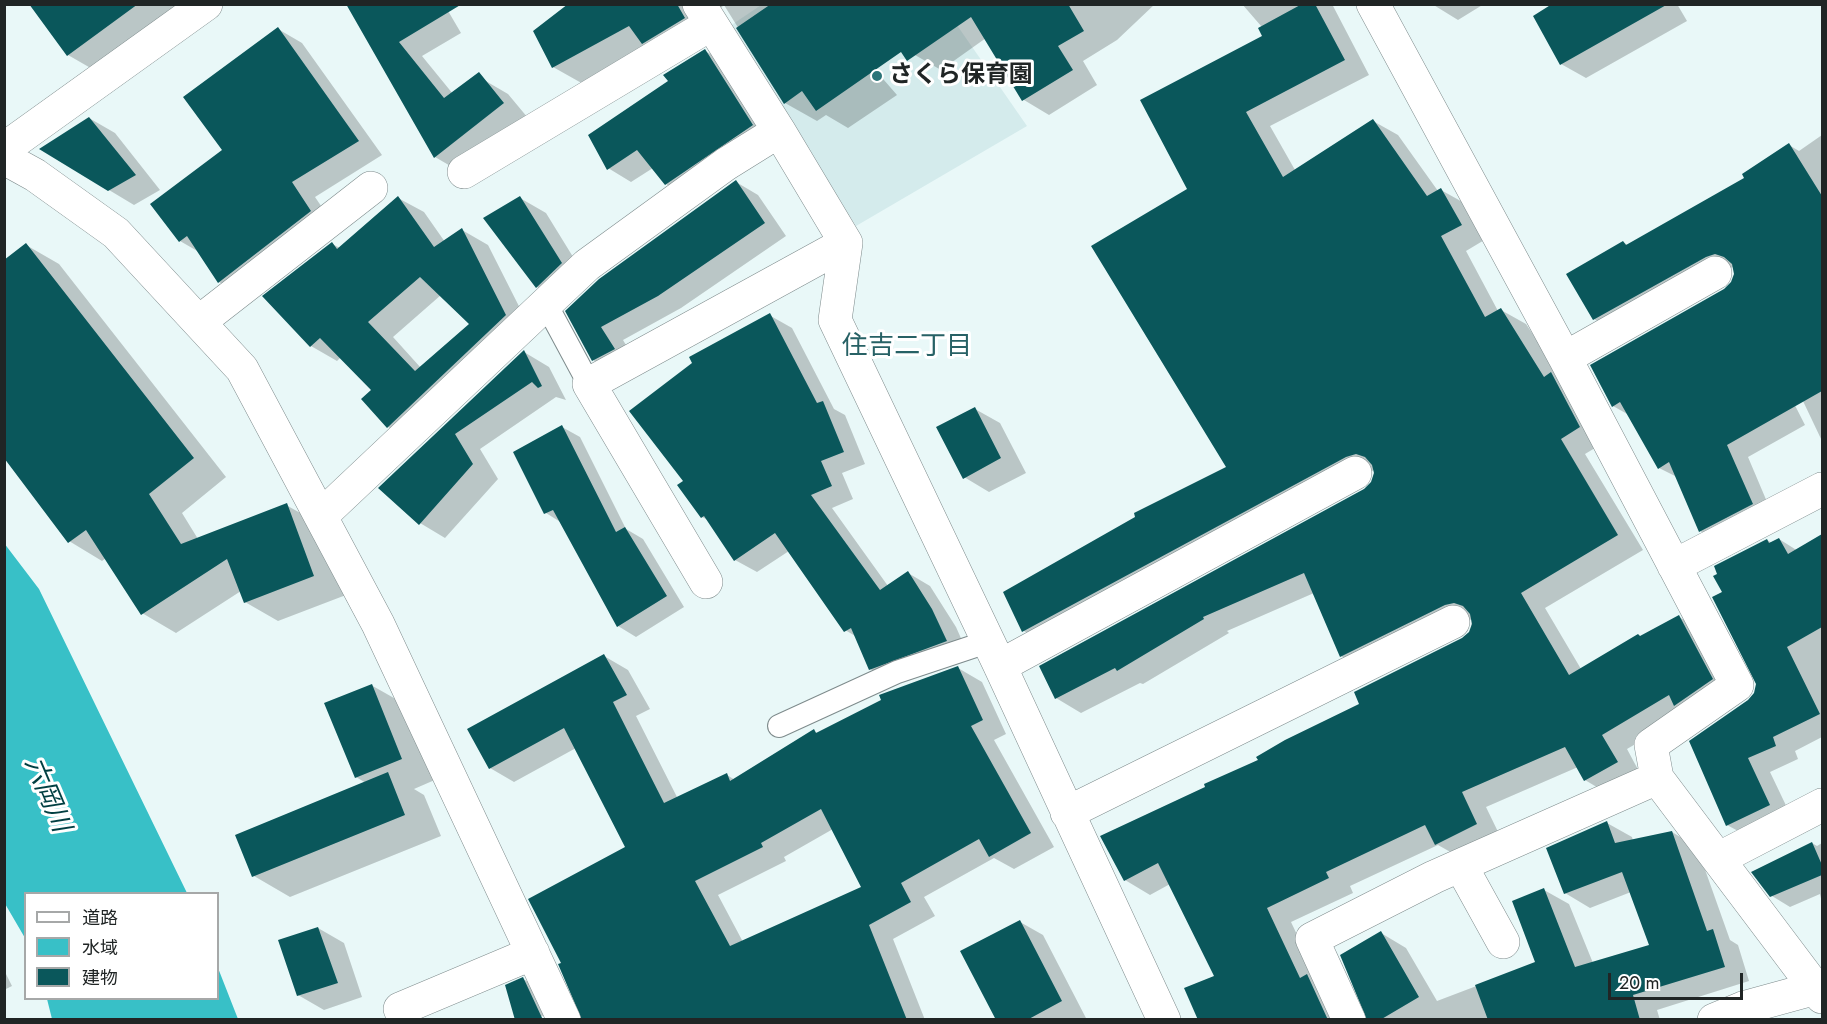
<!DOCTYPE html>
<meta charset="utf-8">
<style>
body{margin:0}
#map{position:relative;width:1827px;height:1024px;overflow:hidden;background:#e9f8f8;font-family:Jost,"Noto Sans JP",sans-serif}
canvas{display:block}
.frame{position:absolute;inset:0;border:6px solid #202525;pointer-events:none}
.legend{position:absolute;left:24px;top:892px;width:195px;height:108px;box-sizing:border-box;background:#fff;border:2px solid #a6a8a8;margin:0;padding:8px 10px;list-style:none;font-size:18px;color:#202525}
.legend li{display:flex;align-items:center;gap:12px;height:30px}
.legend b{width:30px;border:2px solid #a6a8a8}
.scale{position:absolute;left:1608px;top:973px;width:135px;height:27px;box-sizing:border-box;border:3px solid #202525;border-top:0;padding-left:8px;font-size:18px;line-height:21px;white-space:nowrap;color:#202525;-webkit-text-stroke:4px #fff;paint-order:stroke}
</style>
<div id="map">
<canvas width="1827" height="1024"></canvas>
<div class="frame"></div>
<ul class="legend">
<li><b style="height:8px;background:#fff"></b>道路</li>
<li><b style="height:16px;background:#38c0c7"></b>水域</li>
<li><b style="height:16px;background:#0a575b"></b>建物</li>
</ul>
<div class="scale">20 m</div>
</div>
<script>
const ctx = document.querySelector('canvas').getContext('2d');
ctx.lineJoin = 'round';
function paint(path, color) { ctx.fillStyle = color; ctx.fill(path, 'evenodd'); }
function trace(path, color, width, dash) { ctx.strokeStyle = color; ctx.lineWidth = width; ctx.lineCap = dash ? 'butt' : 'round'; ctx.setLineDash(dash || []); ctx.stroke(path); }
function write(font, color, halo, rows, align = 'center') {
  ctx.font = font + ' Jost,"Noto Sans JP",sans-serif'; ctx.lineWidth = 6; ctx.setLineDash([]); ctx.textBaseline = 'middle'; ctx.strokeStyle = halo; ctx.fillStyle = color; for (const [text, x, y, turn = 0] of rows) {
    ctx.save(); ctx.translate(x, y); ctx.rotate((+turn || 0) * Math.PI / 180); ctx.textAlign = isNaN(turn) ? turn : align; if (halo) ctx.strokeText(text, 0, 0); ctx.fillText(text, 0, 0); ctx.restore();
  }
}
paint(new Path2D(`
 M761,5H943L1027,126L856,226L730,26Z`), '#d4ebec');
paint(new Path2D(`
 M4,543L39,589L187,893L26,894L25,938L4,902Z
 M218,968L238,1019H52L47,999L218,998Z`), '#38c0c7');
paint(new Path2D(`
 M37,4H183L94,70L68,55L40,17Z
 M348,4H444L461,33L422,56L453,94L484,80L508,94L528,118L459,171L435,157Z
 M571,4H818L897,95L848,128L826,115L817,121L785,103L724,5L714,14L585,85L553,67Z
 M880,4H1155L1117,40L1083,61L1097,85L1049,115L1024,100L986,38L941,70L915,55Z
 M1242,4H1332L1369,75L1270,126L1295,170L1373,121L1398,135L1438,191L1441,190L1466,204L1486,239L1466,251L1498,311L1501,310L1526,324L1605,442L1585,454L1643,550L1545,608L1581,669L1679,617L1704,631L1737,694L1688,713L1627,749L1642,777L1610,795L1585,780L1578,767L1486,807L1501,838L1461,858L1438,845L1350,886L1353,893L1291,922L1320,983L1346,1020H1199L1216,977L1170,884L1150,895L1125,880L1207,787L1361,705L1463,640L1470,633L1472,619L1366,671L1341,656L1314,593L1227,631L1229,633L1143,684L1140,683L1081,713L1056,698L1365,491L1373,483L1374,470L1049,646L1024,631L1005,592L1228,468L1189,190L1268,34Z
 M1432,4H1484L1458,20Z
 M1551,4H1677L1687,21L1586,78L1561,64Z
 M278,29L302,43L382,155L315,197L334,225L243,296L219,282L199,252L180,241Z
 M705,51L729,64L775,139L689,198L666,184L653,168L631,182L608,168L670,82Z
 M89,118L115,133L160,190L134,205L109,190Z
 M1822,135V355L1782,380L1805,425L1748,457L1773,516L1722,543L1700,531L1677,477L1659,468L1629,415L1613,406L1732,284L1735,274L1733,267L1616,332L1594,319L1568,275L1623,242L1629,246L1746,178L1789,145L1799,151Z
 M736,182L758,195L786,236L681,308L623,340L636,362L615,373L593,360L567,312Z
 M398,198L424,212L445,242L462,230L488,245L531,330L414,441L388,427L373,390L341,357L337,361L311,346L265,297L332,244L340,248ZM441,295L472,324L421,368L393,337Z
 M520,198L546,213L586,278L562,301L537,287Z
 M26,245L59,264L226,477L182,513L198,539L286,505L320,524L346,595L278,621L245,602L241,591L176,633L142,613L106,558L102,561L69,541Z
 M769,315L792,328L834,409L845,415L865,464L842,473L853,499L832,508L888,586L908,573L930,586L956,627L968,654L892,682L870,669L857,637L845,630L789,551L757,572L735,560L708,520L702,517L685,482Z
 M524,352L549,367L566,400L556,397L480,449L498,479L445,538L420,523L380,488Z
 M1822,368V441L1793,380Z
 M975,409L1000,423L1026,473L989,492L964,477Z
 M562,427L580,437L626,529L643,539L684,607L636,637L618,626L562,523L546,513Z
 M1822,536V737L1795,751L1798,759L1770,772L1792,818L1751,838L1727,825L1749,702L1755,694L1757,684L1724,592L1767,540L1772,543L1779,539L1798,551Z
 M604,656L628,670L650,709L636,716L678,799L727,775L735,780L814,731L819,734L958,668L982,682L1006,734L994,740L1054,847L1014,869L994,858L924,897L935,916L893,939L925,1020H605L627,848L576,748L514,782L490,768ZM833,829L863,888L743,942L718,895L786,861L784,857Z
 M371,685L408,706L437,779L414,789L424,795L441,836L290,897L254,876L237,836L366,783L356,777Z
 M1607,823L1632,837L1633,841L1672,832L1697,847L1730,940L1738,945L1749,981L1657,1010L1660,1020H1369L1381,933L1406,948L1437,1001L1537,963L1544,890L1569,904L1593,963L1651,946L1631,892L1590,908L1565,893Z
 M1812,843L1817,846L1822,843V903L1820,894L1790,907L1772,896Z
 M1020,922L1043,935L1087,1020H998Z
 M318,928L344,943L362,997L324,1010L298,995Z
 M4,970L12,986L4,990Z
 M523,979L536,986L549,1014L530,1020Z`), '#0003');
paint(new Path2D(`
 M29,4H138L67,56Z
 M346,4H462L399,42L444,98L479,72L504,103L434,158Z
 M568,4H677L685,18L642,44L629,26L552,68L533,31Z
 M771,4H1068L1084,31L1058,46L1073,70L1022,101L971,17L907,61L901,52L816,111L802,91L784,104L736,28Z
 M1302,4H1315L1345,60L1246,112L1283,177L1373,119L1427,196L1441,188L1462,225L1441,236L1485,317L1501,308L1544,377L1551,372L1580,427L1561,439L1618,535L1521,593L1569,675L1638,634L1640,636L1679,615L1713,679L1674,706L1669,695L1602,735L1618,762L1584,781L1565,747L1462,792L1477,824L1435,845L1425,825L1326,872L1329,878L1267,908L1300,978L1307,974L1328,1020H1198L1184,988L1214,976L1158,863L1124,881L1100,836L1205,787L1204,784L1258,760L1256,757L1285,740L1359,704L1354,692L1462,638L1469,632L1472,624L1470,614L1463,606L1454,603L1445,605L1340,657L1304,573L1203,617L1204,619L1117,671L1115,668L1055,699L1039,666L1364,489L1371,482L1374,473L1372,465L1365,457L1356,454L1346,457L1022,632L1003,592L1135,517L1134,513L1226,467L1091,246L1187,189L1140,100L1262,36L1258,28Z
 M1552,4H1668L1560,65L1533,16Z
 M278,27L359,141L292,182L311,211L218,283L187,236L179,242L150,204L222,150L183,97Z
 M705,49L753,125L665,185L637,150L607,170L588,135L668,81L663,75Z
 M89,117L136,175L108,191L39,149Z
 M1789,143L1822,196V391L1727,445L1753,504L1699,532L1669,462L1658,469L1620,402L1612,407L1590,365L1724,289L1731,282L1734,274L1732,264L1724,257L1715,254L1706,257L1593,320L1566,274L1623,241L1626,245L1744,178L1742,174Z
 M736,180L765,223L658,296L601,327L615,349L592,361L565,311L599,279Z
 M398,196L434,247L462,228L506,315L387,428L361,399L371,390L320,338L310,347L262,296L332,242L337,249ZM420,277L469,324L415,371L368,322Z
 M520,196L562,263L536,288L483,218Z
 M26,243L194,458L149,494L181,544L287,503L314,576L244,603L227,559L141,615L86,530L68,543L4,458V260Z
 M770,313L817,403L823,401L844,452L821,461L832,486L811,495L880,590L908,571L932,609L947,641L869,670L851,628L844,632L775,533L734,561L704,516L701,518L677,485L683,481L629,411L692,363L689,357Z
 M524,350L542,386L538,388L532,382L455,434L473,464L419,525L378,488Z
 M975,407L1001,458L963,479L936,427Z
 M562,425L616,532L625,527L667,596L617,627L553,510L544,514L513,452Z
 M1822,534V627L1787,647L1820,714L1773,737L1776,746L1748,758L1770,805L1726,826L1689,741L1748,700L1754,693L1756,684L1712,597L1722,592L1713,576L1717,574L1714,566L1767,539L1769,543L1779,538L1788,554Z
 M604,654L627,695L613,702L664,803L727,773L730,781L814,729L816,733L881,700L879,695L958,666L983,720L971,726L1031,833L989,857L979,839L901,883L911,902L869,925L907,1020H582L558,964L561,963L528,899L625,847L564,728L489,769L467,729ZM821,809L861,887L730,946L695,881L763,847L761,843Z
 M372,684L402,759L355,778L324,703Z
 M388,772L405,815L252,877L235,835Z
 M1607,821L1615,843L1672,831L1707,931L1713,929L1725,967L1633,995L1640,1020H1488L1475,985L1535,962L1512,901L1544,888L1575,967L1649,945L1622,872L1564,894L1546,848Z
 M1812,842L1822,865V875L1770,897L1751,872Z
 M1020,920L1062,1001L1027,1020H996L960,951Z
 M318,927L338,983L297,996L278,940Z
 M1381,931L1419,997L1380,1020H1367L1340,955Z
 M523,977L543,1020H515L505,985Z`), '#0a575b');
const lane = new Path2D(`
 M546,304L589,384
 M779,726L897,672L987,642`);
const street = new Path2D(`
 M699,4L779,131L846,243L835,320L1000,666L1164,1020
 M4,149L206,4
 M4,158L35,175L116,233L242,369L378,624L564,1020
 M464,172L711,24
 M199,322L371,188
 M1565,358L1715,273
 M321,516L587,265L726,164L779,131
 M1674,566L1822,489
 M706,582L589,384L846,243
 M1000,666L1355,473
 M1657,778L1822,997
 M1067,813L1453,622
 M1718,859L1822,805
 M1461,866L1503,942
 M400,1009L533,953
 M1349,1020L1312,939L1434,877L1657,778L1651,745L1737,685L1565,358L1373,4
 M1714,1020L1743,1008L1816,988`);
trace(lane, '#7e8b8c', 24);
trace(street, '#7e8b8c', 34);
trace(lane, '#fff', 22);
trace(street, '#fff', 33);
for (const [x, y, r, color] of [
 [877,76,6,"#2a7478"]
]) { const dot = new Path2D(); dot.arc(x, y, r, 0, 2 * Math.PI); ctx.fillStyle = color; ctx.fill(dot); trace(dot, '#fff', 2); }
write('bold 24px', '#202525', '#fff', [
 ["さくら保育園",889,76]
], 'left');
write('26px', '#276165', '#fff', [
 ["住吉二丁目",907,348]
]);
write('italic 26px', '#003f42', '#fff', [
 ["六岡川",46,795,67]
]);
</script>
